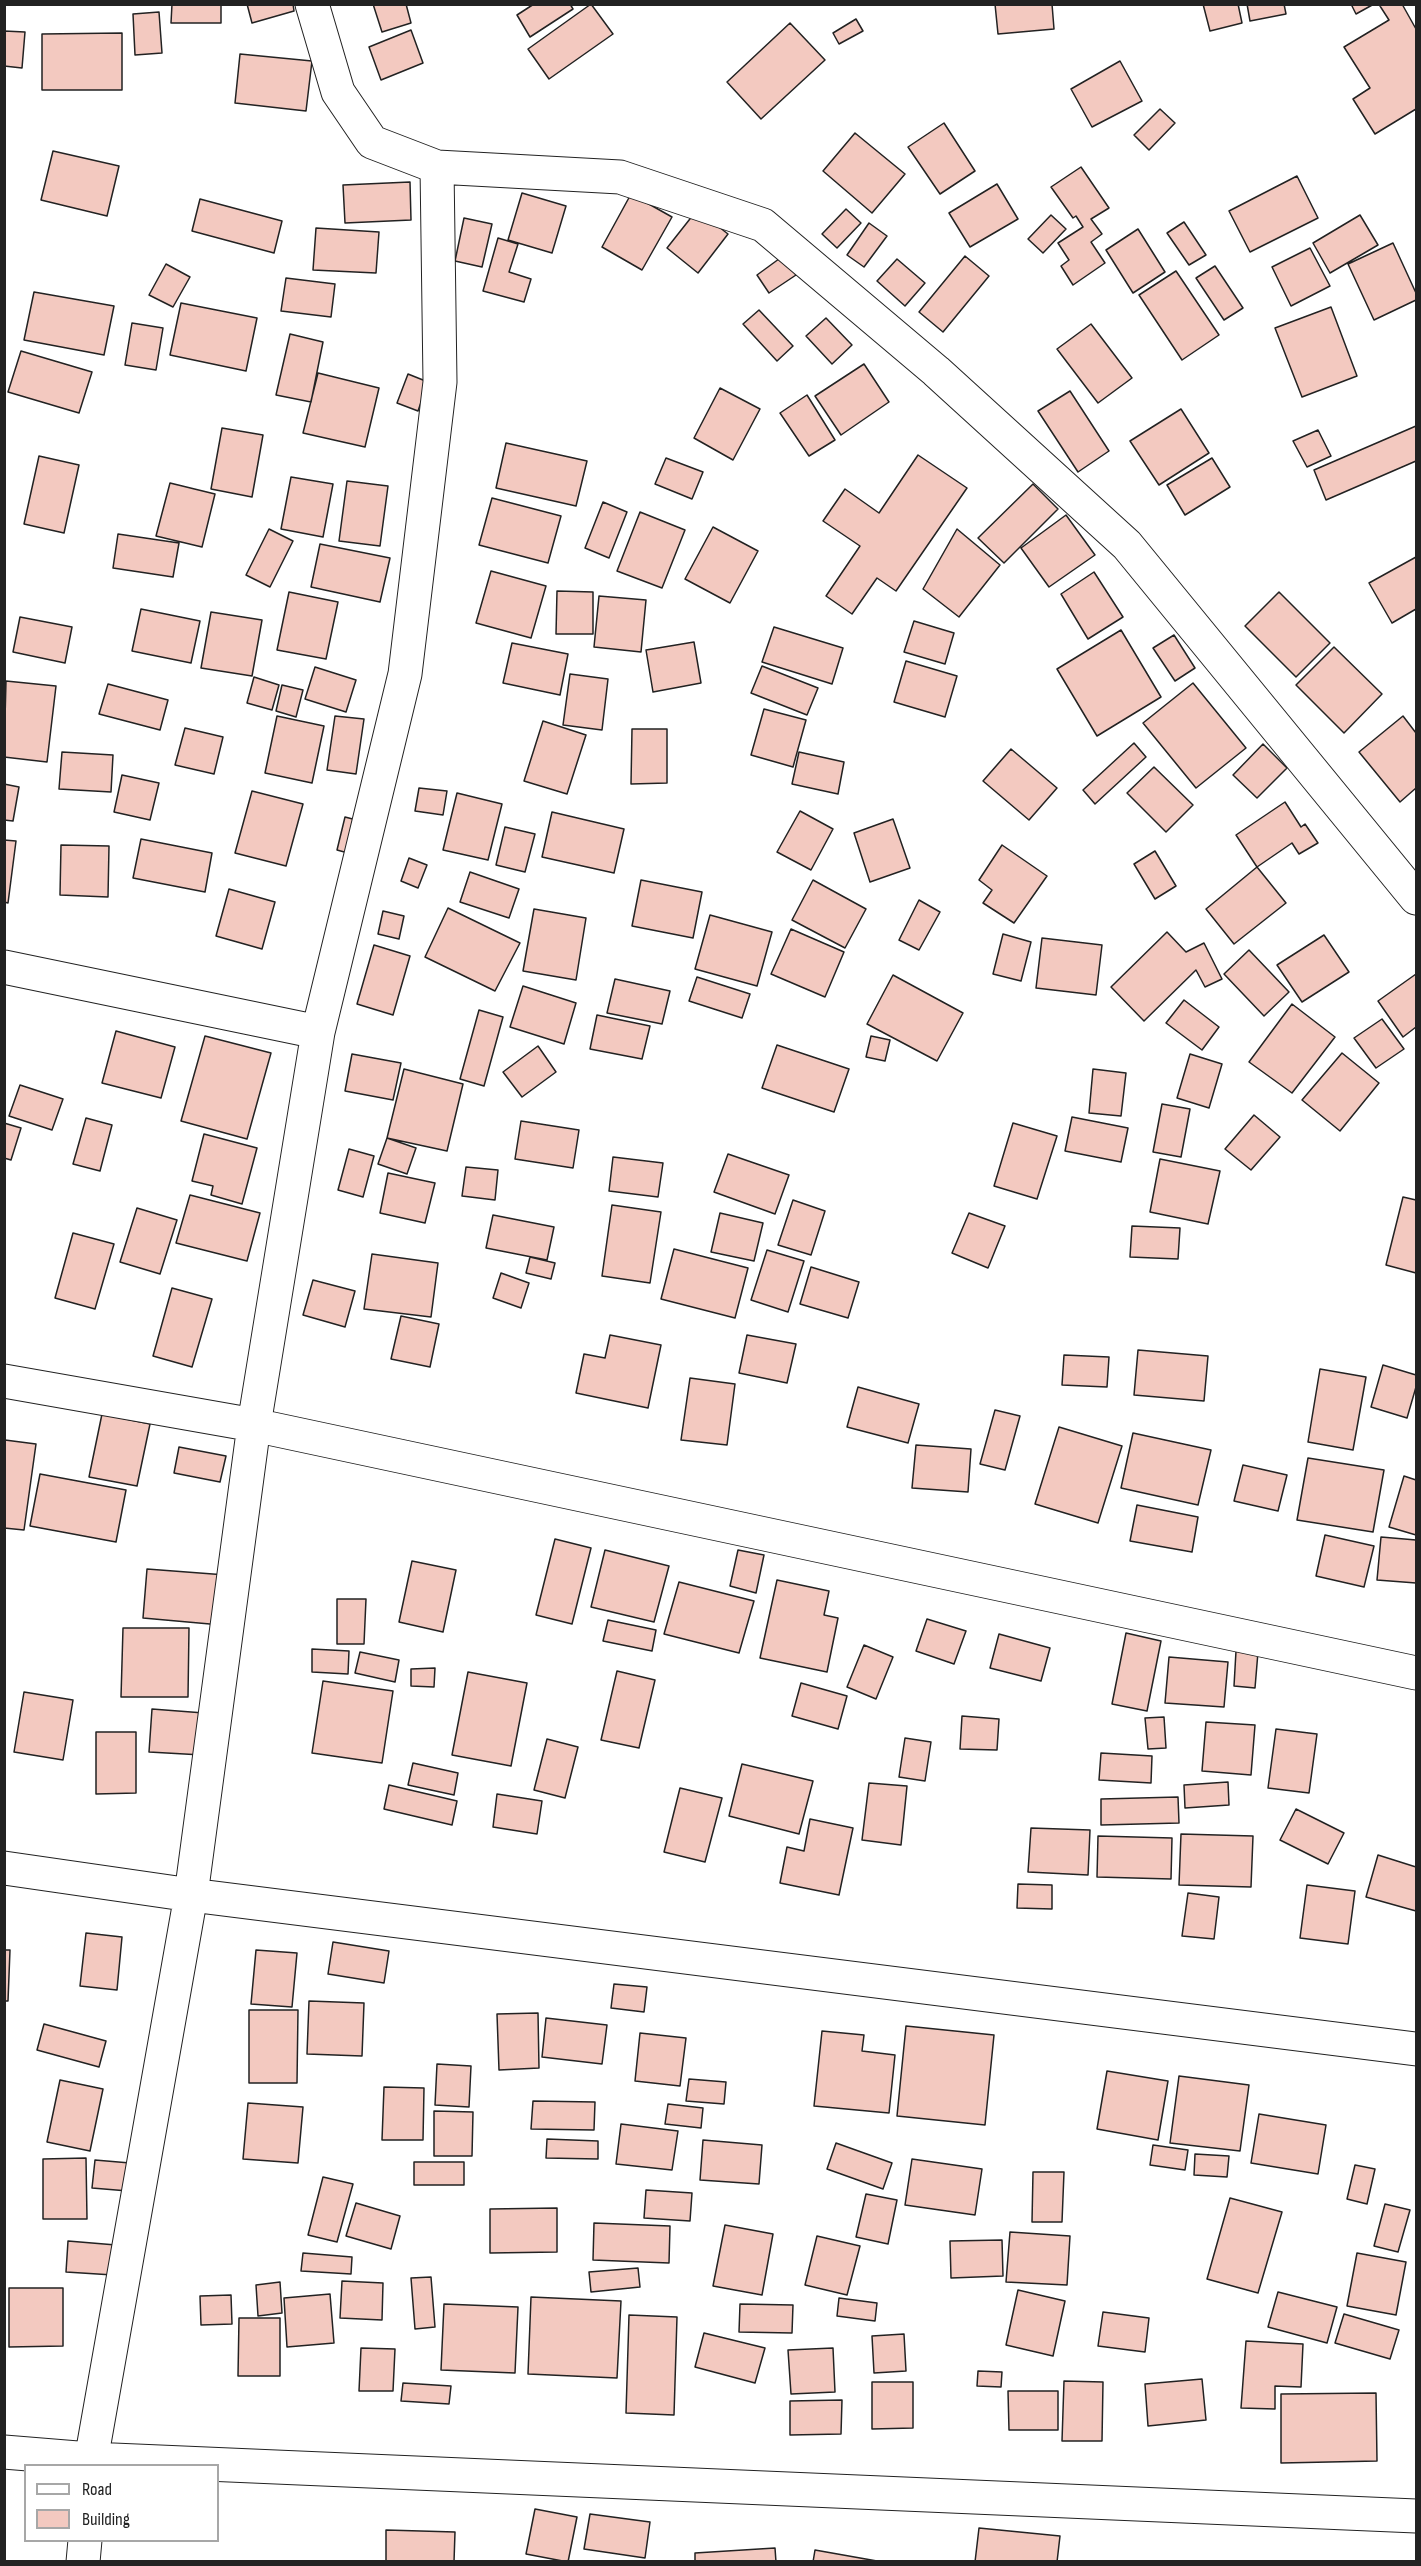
<!DOCTYPE html>
<style>
body{margin:0}
#map{position:relative;width:1421px;height:2566px;overflow:hidden;background:#fff;font-family:"Sofia Sans Condensed",sans-serif}
canvas{display:block}
.frame{position:absolute;inset:0;border:6px solid #222;pointer-events:none}
.legend{position:absolute;left:24px;top:2464px;width:195px;height:78px;box-sizing:border-box;background:#fff;border:2px solid #a7a7a7;margin:0;padding:8px 10px;list-style:none;font-size:18px;color:#222}
.legend li{display:flex;align-items:center;gap:12px;height:30px}
.legend b{width:30px;border:2px solid #a7a7a7}
</style>
<div id="map">
<canvas width="1421" height="2566"></canvas>
<div class="frame"></div>
<ul class="legend">
<li><b style="height:8px;background:#fff"></b>Road</li>
<li><b style="height:16px;background:#f3c9c0"></b>Building</li>
</ul>
</div>
<script>
const ctx = document.querySelector('canvas').getContext('2d');
ctx.lineJoin = 'round';
function paint(path, color) { ctx.fillStyle = color; ctx.fill(path, 'evenodd'); }
function trace(path, color, width, dash) { ctx.strokeStyle = color; ctx.lineWidth = width; ctx.lineCap = dash ? 'butt' : 'round'; ctx.setLineDash(dash || []); ctx.stroke(path); }
const building = new Path2D(`
 M172,4H221V23H171Z
 M247,4H293L294,11L252,23Z
 M373,4H406L411,23L382,32Z
 M534,4H570L573,9L530,37L517,15Z
 M591,4L613,34L549,79L528,49Z
 M995,4H1052L1054,29L998,34Z
 M1203,4H1238L1242,23L1210,31Z
 M1247,4H1284L1286,14L1250,21Z
 M1351,4H1374L1356,14Z
 M1382,4H1402L1416,29V109L1375,134L1353,99L1370,88L1344,47L1389,20L1380,6Z
 M159,12L162,53L135,55L133,14Z
 M856,19L863,31L839,44L833,33Z
 M790,23L825,60L761,119L727,82Z
 M411,30L423,63L381,80L369,47Z
 M4,31L25,32L22,68L4,66Z
 M122,33V90H42V34Z
 M240,54L312,61L306,111L235,103Z
 M1120,61L1142,101L1092,127L1071,89Z
 M1160,109L1175,123L1149,150L1134,135Z
 M944,123L975,171L940,194L908,147Z
 M855,133L905,174L872,213L823,171Z
 M53,151L119,166L107,216L41,200Z
 M1081,167L1109,208L1091,219L1102,234L1091,242L1105,263L1073,285L1061,266L1069,260L1058,243L1083,227L1076,216L1073,218L1051,187Z
 M1297,176L1318,218L1250,252L1229,211Z
 M410,182L411,220L345,223L343,185Z
 M997,184L1018,219L970,247L949,213Z
 M522,193L566,206L552,253L508,240Z
 M631,194L672,217L642,270L602,247Z
 M200,199L282,221L274,253L192,231Z
 M846,209L861,223L837,248L822,234Z
 M697,210L728,234L698,273L667,248Z
 M1051,215L1066,229L1043,253L1028,239Z
 M1360,215L1378,245L1330,273L1313,243Z
 M464,218L492,224L482,267L455,261Z
 M1184,222L1206,255L1189,265L1167,233Z
 M869,223L887,236L864,267L847,255Z
 M316,228L379,232L376,273L313,270Z
 M1138,229L1165,272L1133,293L1106,250Z
 M498,238L518,244L509,272L531,279L524,302L483,291Z
 M1393,243L1416,293V300L1374,320L1348,264Z
 M1310,248L1330,286L1291,306L1272,267Z
 M783,256L796,275L769,293L757,275Z
 M965,256L989,276L943,332L919,312Z
 M897,259L925,283L905,306L877,281Z
 M166,264L190,277L173,307L149,295Z
 M1215,266L1243,308L1224,320L1196,278Z
 M1176,271L1219,335L1182,360L1139,295Z
 M286,278L335,284L331,317L281,311Z
 M34,292L114,306L104,355L24,340Z
 M181,303L257,318L246,371L170,355Z
 M1331,307L1357,376L1302,397L1275,328Z
 M759,310L793,346L777,361L743,324Z
 M826,318L852,345L832,364L806,336Z
 M132,323L163,328L156,370L125,365Z
 M1091,324L1132,378L1098,403L1057,349Z
 M290,334L323,342L311,402L276,395Z
 M21,351L92,372L79,413L8,392Z
 M864,364L889,402L841,435L815,396Z
 M318,373L379,388L365,447L303,433Z
 M408,374L428,382L418,411L397,403Z
 M720,388L760,409L733,460L694,438Z
 M1070,391L1109,451L1078,472L1038,411Z
 M807,395L835,440L809,456L780,413Z
 M1181,409L1209,453L1159,485L1130,441Z
 M1416,426V461L1326,500L1314,470Z
 M222,428L263,435L252,497L211,489Z
 M1318,430L1331,456L1307,467L1293,441Z
 M506,443L587,461L576,506L496,488Z
 M918,455L967,488L896,591L877,578L852,614L826,596L860,546L823,521L845,489L879,513Z
 M39,456L79,465L64,533L24,524Z
 M666,458L703,472L692,499L655,484Z
 M1212,458L1230,487L1185,515L1167,485Z
 M291,477L333,484L323,537L281,529Z
 M347,481L388,486L380,546L339,541Z
 M170,483L215,494L202,547L156,536Z
 M1033,484L1058,509L1004,563L978,538Z
 M492,498L561,516L548,563L479,545Z
 M603,502L627,512L609,558L585,548Z
 M640,512L685,530L662,588L617,571Z
 M1066,515L1095,555L1049,587L1021,548Z
 M713,527L758,551L730,603L685,579Z
 M269,529L293,541L270,587L246,575Z
 M957,529L1000,565L959,617L923,589Z
 M118,534L179,543L173,577L113,568Z
 M320,544L390,558L380,602L311,587Z
 M1416,557V609L1392,623L1369,583Z
 M491,571L546,586L531,638L476,623Z
 M1094,572L1123,617L1088,639L1061,594Z
 M557,591L593,592V634H556Z
 M289,592L338,602L326,659L277,650Z
 M1279,592L1330,643L1296,677L1245,626Z
 M599,596L646,600L641,652L594,647Z
 M141,609L200,621L191,663L132,651Z
 M211,612L262,620L252,676L201,668Z
 M20,617L72,627L65,663L13,652Z
 M914,621L954,633L945,664L904,652Z
 M774,627L843,648L832,684L762,662Z
 M1121,630L1161,697L1097,736L1057,669Z
 M1174,635L1195,668L1175,681L1153,648Z
 M694,642L701,683L653,692L646,650Z
 M512,643L568,654L560,695L503,683Z
 M1334,647L1382,694L1344,733L1296,685Z
 M906,661L957,676L945,717L894,702Z
 M762,666L818,688L807,715L751,693Z
 M315,667L356,680L346,712L305,699Z
 M570,674L608,679L602,730L563,725Z
 M254,677L279,685L272,710L247,703Z
 M6,681L56,686L47,762L4,757Z
 M1193,683L1246,748L1196,788L1143,723Z
 M108,684L168,700L160,730L99,714Z
 M282,685L303,690L296,717L276,711Z
 M764,709L806,720L793,767L751,755Z
 M277,716L324,726L312,783L265,773Z
 M335,716L364,719L356,774L327,770Z
 M1403,716L1416,733V788L1400,802L1359,752Z
 M543,721L586,735L567,794L524,781Z
 M185,728L223,737L214,774L175,765Z
 M632,729H667V783L631,784Z
 M1134,743L1146,757L1095,804L1083,790Z
 M1263,744L1287,768L1257,798L1233,775Z
 M1011,749L1057,788L1029,820L983,781Z
 M62,752L113,755L111,792L59,789Z
 M799,752L844,762L838,794L792,784Z
 M1154,767L1193,805L1166,832L1127,793Z
 M122,775L159,783L150,820L114,812Z
 M4,784L19,787L13,821L4,820Z
 M419,788L447,791L443,815L415,811Z
 M252,791L303,804L286,866L235,853Z
 M457,793L502,804L488,860L443,850Z
 M1285,802L1301,827L1305,824L1318,843L1299,854L1292,843L1257,867L1236,835Z
 M800,811L833,829L811,870L777,852Z
 M552,812L624,829L614,873L542,857Z
 M345,817L368,823L359,856L337,850Z
 M893,819L910,868L870,882L854,833Z
 M505,827L535,834L525,872L496,865Z
 M141,839L212,853L205,892L133,878Z
 M4,840L16,841L8,903L4,902Z
 M61,845L109,846L108,897L60,895Z
 M1002,845L1047,876L1014,923L983,903L992,890L979,880Z
 M1155,851L1176,886L1155,899L1134,864Z
 M409,858L427,865L418,888L401,881Z
 M1257,867L1286,903L1234,944L1206,909Z
 M470,872L519,889L509,918L460,902Z
 M641,880L702,892L693,938L632,926Z
 M813,880L866,909L845,948L792,920Z
 M229,889L275,902L262,949L216,936Z
 M919,900L940,912L919,950L899,940Z
 M448,908L520,943L495,991L425,957Z
 M534,909L586,918L576,980L523,971Z
 M383,911L404,916L399,939L378,934Z
 M710,915L772,932L757,986L695,969Z
 M791,929L844,952L825,997L771,974Z
 M1167,932L1186,952L1204,943L1222,979L1205,987L1196,970L1144,1021L1111,987Z
 M1003,934L1031,942L1021,981L993,974Z
 M1324,935L1349,972L1302,1002L1277,965Z
 M1042,938L1102,945L1096,995L1036,988Z
 M374,945L410,956L393,1015L357,1004Z
 M1249,950L1289,992L1264,1016L1224,974Z
 M1416,974V1027L1403,1037L1378,1001Z
 M893,975L963,1013L937,1061L867,1024Z
 M697,977L750,994L742,1018L689,1001Z
 M615,979L670,991L662,1024L607,1013Z
 M523,986L576,1003L564,1044L510,1027Z
 M1184,1000L1219,1027L1202,1050L1166,1023Z
 M1292,1004L1335,1037L1292,1093L1249,1062Z
 M479,1010L503,1017L484,1086L460,1079Z
 M597,1015L650,1026L642,1059L590,1049Z
 M1382,1019L1404,1049L1376,1068L1354,1038Z
 M116,1031L175,1047L161,1098L102,1083Z
 M205,1036L271,1053L247,1139L181,1121Z
 M871,1036L890,1040L885,1061L866,1057Z
 M777,1045L849,1069L834,1112L762,1088Z
 M538,1046L556,1072L522,1097L503,1072Z
 M1342,1053L1379,1083L1340,1131L1302,1100Z
 M352,1054L401,1063L393,1100L345,1091Z
 M1190,1054L1222,1064L1209,1108L1177,1098Z
 M404,1069L463,1084L447,1151L387,1138Z
 M1093,1069L1126,1073L1121,1116L1089,1113Z
 M20,1085L63,1099L52,1130L9,1116Z
 M1162,1104L1190,1109L1181,1157L1153,1152Z
 M1254,1115L1280,1137L1251,1170L1225,1149Z
 M1072,1117L1128,1128L1121,1162L1065,1151Z
 M86,1118L112,1125L100,1171L73,1164Z
 M521,1121L579,1130L573,1168L515,1159Z
 M4,1123L21,1128L11,1160L4,1158Z
 M1013,1123L1057,1136L1037,1199L994,1186Z
 M204,1134L257,1148L242,1204L211,1195L213,1186L192,1181Z
 M387,1138L416,1148L407,1174L378,1164Z
 M349,1149L374,1156L363,1197L338,1190Z
 M728,1154L789,1175L775,1214L714,1192Z
 M613,1157L663,1163L658,1197L609,1191Z
 M1160,1159L1220,1171L1208,1224L1150,1212Z
 M466,1167L498,1170L495,1200L462,1196Z
 M388,1173L435,1183L425,1223L380,1213Z
 M190,1195L260,1213L247,1261L176,1243Z
 M1403,1197L1416,1200V1273L1386,1265Z
 M793,1200L825,1211L811,1255L778,1245Z
 M612,1205L661,1212L650,1283L602,1276Z
 M137,1208L177,1220L160,1274L120,1262Z
 M720,1213L763,1223L754,1261L711,1252Z
 M969,1213L1005,1226L988,1268L952,1253Z
 M493,1215L554,1227L547,1260L486,1248Z
 M1132,1226L1180,1228L1178,1259L1130,1257Z
 M73,1233L114,1244L95,1309L55,1298Z
 M674,1249L748,1268L735,1318L661,1299Z
 M767,1250L804,1261L788,1312L751,1300Z
 M372,1254L438,1263L431,1317L364,1309Z
 M530,1257L555,1263L551,1279L526,1273Z
 M811,1267L859,1282L848,1318L800,1304Z
 M501,1273L529,1283L521,1308L493,1298Z
 M313,1280L355,1291L345,1327L303,1315Z
 M172,1288L212,1299L192,1367L153,1356Z
 M401,1316L439,1324L430,1367L391,1359Z
 M610,1335L661,1345L648,1408L576,1393L584,1354L605,1358Z
 M747,1335L796,1344L787,1383L739,1373Z
 M1138,1350L1208,1356L1204,1401L1134,1395Z
 M1064,1355L1109,1357L1107,1387L1062,1385Z
 M1383,1365L1416,1375V1387L1407,1418L1371,1407Z
 M1320,1369L1366,1377L1353,1450L1308,1442Z
 M690,1378L735,1384L727,1445L681,1440Z
 M858,1387L919,1404L908,1443L847,1427Z
 M995,1410L1020,1416L1005,1470L980,1464Z
 M102,1414L150,1424L137,1486L89,1477Z
 M1059,1427L1122,1446L1098,1523L1035,1504Z
 M1133,1433L1211,1450L1198,1505L1121,1488Z
 M5,1440L36,1444L24,1530L4,1528Z
 M916,1445L971,1449L968,1492L912,1488Z
 M179,1447L226,1456L220,1482L174,1473Z
 M1308,1458L1384,1470L1373,1532L1297,1520Z
 M1243,1465L1287,1475L1278,1511L1234,1501Z
 M40,1474L126,1490L116,1542L30,1526Z
 M1404,1476L1416,1480V1535L1389,1527Z
 M1137,1505L1198,1517L1192,1552L1130,1541Z
 M1325,1535L1374,1546L1364,1587L1316,1576Z
 M1381,1537L1416,1540V1583L1377,1580Z
 M555,1539L591,1548L572,1624L536,1615Z
 M605,1550L669,1566L654,1622L591,1607Z
 M738,1550L764,1555L756,1593L730,1586Z
 M412,1561L456,1570L443,1632L399,1622Z
 M147,1569L226,1575L221,1625L143,1618Z
 M777,1580L829,1591L824,1615L838,1618L827,1672L760,1658Z
 M679,1582L754,1601L739,1653L664,1634Z
 M337,1599H366L364,1644H337Z
 M927,1619L966,1631L954,1664L916,1651Z
 M608,1620L656,1630L652,1651L603,1641Z
 M123,1628H189L188,1697H121Z
 M1126,1633L1161,1641L1147,1711L1112,1704Z
 M999,1634L1050,1648L1041,1681L990,1668Z
 M864,1645L893,1657L876,1699L847,1687Z
 M312,1649L349,1651L348,1674L312,1672Z
 M1236,1651L1258,1652L1255,1688L1234,1686Z
 M360,1652L399,1660L395,1682L355,1673Z
 M1169,1657L1228,1662L1224,1707L1165,1703Z
 M435,1668L434,1687L411,1686V1669Z
 M617,1671L655,1680L639,1748L601,1740Z
 M468,1672L527,1683L511,1766L452,1755Z
 M323,1681L393,1691L382,1763L312,1753Z
 M801,1683L847,1696L838,1729L792,1716Z
 M24,1692L73,1700L63,1760L14,1752Z
 M152,1709L204,1713L202,1755L149,1752Z
 M962,1716L999,1719L997,1750L960,1749Z
 M1164,1717L1166,1748L1148,1749L1145,1718Z
 M1206,1722L1255,1725L1251,1775L1202,1771Z
 M1276,1729L1317,1734L1309,1793L1268,1788Z
 M96,1732H136V1793L96,1794Z
 M905,1738L931,1742L925,1781L899,1777Z
 M547,1739L578,1747L565,1798L534,1790Z
 M1101,1753L1152,1756L1151,1783L1099,1780Z
 M413,1763L458,1773L454,1795L408,1785Z
 M742,1764L813,1781L799,1834L729,1816Z
 M1228,1782L1229,1805L1185,1808L1184,1785Z
 M869,1783L907,1786L901,1845L862,1840Z
 M389,1785L457,1801L452,1825L384,1809Z
 M680,1788L722,1798L705,1862L664,1852Z
 M497,1794L542,1801L537,1834L493,1827Z
 M1178,1797L1179,1823L1101,1825V1799Z
 M1296,1809L1344,1833L1328,1864L1280,1840Z
 M810,1819L853,1828L839,1895L780,1883L787,1847L804,1851Z
 M1031,1828L1090,1830L1088,1875L1028,1872Z
 M1181,1834L1253,1836L1251,1887L1179,1885Z
 M1098,1836L1172,1838L1171,1879L1097,1877Z
 M1378,1855L1416,1867V1911L1366,1897Z
 M1018,1884L1052,1885V1909L1017,1908Z
 M1307,1885L1355,1891L1348,1944L1300,1938Z
 M1188,1893L1219,1897L1214,1939L1182,1936Z
 M86,1933L122,1937L117,1990L80,1986Z
 M333,1942L389,1951L384,1983L328,1974Z
 M4,1950H10L8,2001H4Z
 M256,1950L297,1953L292,2007L251,2004Z
 M614,1984L647,1987L644,2012L611,2008Z
 M309,2001L364,2003L362,2056L307,2054Z
 M249,2010H298L297,2083H249Z
 M538,2013L539,2068L499,2070L497,2014Z
 M546,2018L607,2025L602,2064L542,2057Z
 M44,2024L106,2041L99,2067L37,2050Z
 M906,2026L994,2035L985,2125L897,2116Z
 M822,2031L864,2035L862,2051L895,2055L889,2113L814,2106Z
 M640,2033L686,2038L680,2086L635,2081Z
 M437,2064L471,2066L469,2107L435,2105Z
 M1107,2071L1168,2081L1158,2140L1097,2129Z
 M1179,2076L1249,2085L1240,2151L1170,2143Z
 M689,2079L726,2082L724,2104L686,2101Z
 M60,2080L103,2089L90,2151L47,2142Z
 M384,2087L424,2088L423,2140H382Z
 M533,2101L595,2102L594,2130L531,2129Z
 M248,2103L303,2107L298,2163L243,2159Z
 M668,2104L703,2108L701,2128L665,2124Z
 M434,2111L473,2112L472,2156H434Z
 M1259,2114L1326,2125L1318,2174L1251,2163Z
 M621,2124L678,2131L672,2170L616,2164Z
 M547,2139L598,2141V2159L546,2158Z
 M703,2140L762,2145L759,2184L700,2180Z
 M836,2143L892,2163L883,2189L827,2169Z
 M1153,2145L1188,2150L1185,2170L1150,2165Z
 M1195,2154L1229,2156L1227,2177L1194,2175Z
 M86,2158L87,2219H43V2159Z
 M912,2159L982,2169L975,2215L905,2205Z
 M95,2160L130,2163L128,2191L92,2188Z
 M414,2162H464V2185H414Z
 M1355,2165L1375,2169L1367,2204L1347,2199Z
 M1033,2172H1064L1062,2222H1032Z
 M323,2177L353,2184L337,2242L308,2235Z
 M646,2190L692,2193L690,2221L644,2218Z
 M866,2194L897,2200L888,2244L856,2237Z
 M1230,2198L1282,2212L1258,2293L1207,2279Z
 M356,2203L400,2216L391,2249L346,2236Z
 M1385,2204L1410,2210L1398,2252L1374,2246Z
 M557,2208V2252L490,2253V2209Z
 M594,2223L670,2226L669,2263L593,2260Z
 M725,2225L773,2234L762,2295L713,2286Z
 M1010,2232L1070,2236L1067,2285L1006,2282Z
 M817,2236L860,2246L847,2295L805,2285Z
 M1002,2240L1003,2276L951,2278L950,2241Z
 M68,2241L116,2245L113,2275L66,2272Z
 M303,2253L352,2257L351,2274L301,2271Z
 M1357,2253L1406,2262L1396,2315L1347,2306Z
 M638,2268L640,2287L591,2292L589,2272Z
 M431,2277L435,2327L415,2329L411,2278Z
 M342,2281L383,2283L382,2320L340,2318Z
 M280,2282L282,2313L258,2316L256,2285Z
 M9,2288H63V2346L9,2347Z
 M1018,2290L1065,2301L1053,2356L1006,2345Z
 M1278,2292L1337,2307L1327,2343L1268,2327Z
 M330,2294L334,2343L287,2347L284,2298Z
 M231,2295L232,2324L201,2325L200,2296Z
 M531,2297L621,2301L617,2378L528,2374Z
 M839,2298L877,2303L875,2321L837,2316Z
 M444,2304L518,2307L515,2373L441,2370Z
 M740,2304L793,2305L792,2333L739,2332Z
 M1103,2312L1149,2318L1145,2352L1098,2346Z
 M1344,2314L1399,2330L1390,2359L1335,2343Z
 M629,2315L677,2317L674,2415L626,2413Z
 M239,2318H280V2376H238Z
 M704,2333L765,2348L755,2383L695,2367Z
 M904,2334L906,2371L874,2373L872,2336Z
 M1246,2341L1303,2344L1301,2387L1275,2386V2409L1241,2408Z
 M361,2348L395,2349L393,2391H359Z
 M833,2348L835,2392L791,2394L788,2350Z
 M978,2371L1002,2372L1001,2387L977,2386Z
 M1202,2379L1206,2420L1148,2426L1145,2384Z
 M1064,2381L1103,2382L1102,2441H1062Z
 M872,2382H913V2428L872,2429Z
 M403,2383L451,2386L449,2404L401,2401Z
 M1008,2391H1058V2430H1009Z
 M1376,2393L1377,2461L1281,2463V2394Z
 M842,2400L841,2434L790,2435V2401Z
 M535,2509L577,2517L568,2562L526,2554Z
 M590,2514L650,2522L645,2558L584,2549Z
 M979,2528L1060,2536L1057,2562H975Z
 M386,2530L455,2532L454,2562H386Z
 M775,2548L776,2562H695V2553Z
 M815,2550L877,2561V2562H813Z`);
paint(building, '#f3c9c0');
trace(building, '#222', 1.5);
const minor = new Path2D(`
 M312,4L338,92L372,142L437,167L620,177L763,225L936,371L1127,545L1416,898
 M4,967L318,1032
 M4,1381L254,1425L1416,1673
 M4,1868L191,1895L1416,2049
 M4,2452L90,2459L1416,2516
 M90,2466L191,1895L254,1425L318,1032L405,674L440,382L437,167
 M83,2562L85,2540`);
trace(minor, '#222', 35);
trace(minor, '#fff', 33);
</script>
